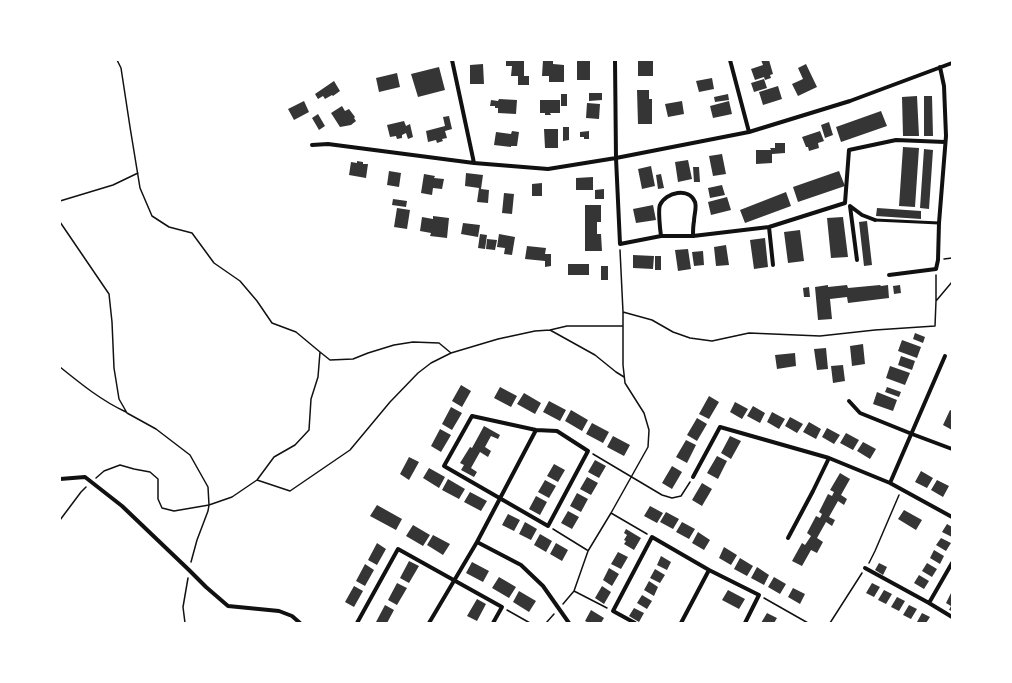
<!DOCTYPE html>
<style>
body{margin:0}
#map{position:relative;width:1012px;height:683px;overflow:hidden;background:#fff;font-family:Karla,sans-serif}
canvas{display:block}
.frame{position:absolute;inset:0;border:61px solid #fff;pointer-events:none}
</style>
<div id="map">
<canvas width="1012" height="683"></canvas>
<div class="frame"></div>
</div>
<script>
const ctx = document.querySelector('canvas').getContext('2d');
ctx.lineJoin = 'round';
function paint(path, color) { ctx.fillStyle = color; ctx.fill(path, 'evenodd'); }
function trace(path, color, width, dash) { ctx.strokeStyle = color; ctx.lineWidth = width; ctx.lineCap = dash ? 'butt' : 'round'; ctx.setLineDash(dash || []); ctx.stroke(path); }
paint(new Path2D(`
 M506,60H524V76H529V85H518V76H511L512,66H506Z
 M543,60H553V64L564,65V82H549V76H542Z
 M577,60H590V80H577Z
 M638,60H653V76H638Z
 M761,60H769L773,74L770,75L771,78L765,80L764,77L755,80L751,69L763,65Z
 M483,64L484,84H470V65Z
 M806,64L817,87L798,96L792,84L803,79L798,68Z
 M439,67L445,90L418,97L411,74Z
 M397,73L400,87L379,92L376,78Z
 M712,78L714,89L699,92L696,81Z
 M764,79L767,88L754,92L751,83Z
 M334,81L340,91L333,96L332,95L325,99L323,96L318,99L315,94Z
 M778,86L782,99L763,105L759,92Z
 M637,90H649V99H652V124H638Z
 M589,93H602V100L589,101Z
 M561,94H567V106H561Z
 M728,94L729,100L715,102L714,97Z
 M917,96L919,136H903L902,97Z
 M924,96H932L933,136H924Z
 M499,99L517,100L516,114L498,113V108H495V106H490L491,100L498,101Z
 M540,100H560V113H550L551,115H545V113H540Z
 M304,101L309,112L294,120L288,109Z
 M682,101L684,114L668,117L665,104Z
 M729,101L732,114L713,118L710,106Z
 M587,103L600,104L599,119L586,118Z
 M342,106L345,111L349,109L355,117L354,118L356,121L351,125L340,127L331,113Z
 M881,111L887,126L841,142L836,127Z
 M318,114L325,126L319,130L312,118Z
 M449,116L452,129L445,131L447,138L442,139L443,141L437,143L436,140L428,142L426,131L445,126L443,117Z
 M404,121L406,126L410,124L413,137L408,139L406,133L402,135V138L397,139L396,136L390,137L387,125Z
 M829,122L833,135L825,138L821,125Z
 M563,127H569V140L563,141Z
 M544,129H558V148H545Z
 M512,131L519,132L517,146H511V147L494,145L496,132L511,134Z
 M589,131V139H584V137H580V132Z
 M820,131L824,141L818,143L819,148L809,151L808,147H806L802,137Z
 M775,143H785V153L772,154V163L756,164V150H771L770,148H775Z
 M903,147L919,148L915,207L899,206Z
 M924,149L933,150L929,209L920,208Z
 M722,154L726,174L713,176L709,156Z
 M688,160L692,179L678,182L675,162Z
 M357,161L363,162V164H368L366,178L349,175L351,162L357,163Z
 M651,166L655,186L642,189L638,169Z
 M693,167H699L700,182H694Z
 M389,171L401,173L399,187L387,185Z
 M839,171L845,186L798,202L793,187Z
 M466,173L483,175L481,189L489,190L488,203L477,202L479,188L465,186Z
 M424,174L435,176L434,178L444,179L442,189L433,188L432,195L421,193Z
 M661,174L664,188L658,189L656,175Z
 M593,177V190H576V178Z
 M542,183V196H532V184Z
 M722,185L725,195L710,198L708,188Z
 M604,189V199H595V190Z
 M786,192L791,206L745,223L740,210Z
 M504,193L514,194L512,214L502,213Z
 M727,197L731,210L711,215L708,202Z
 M393,199L407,201L406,207L392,205Z
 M585,205H601V222H597V234H601L602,251H585Z
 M653,205L656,220L636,223L633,209Z
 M397,208L410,210L407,229L394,227Z
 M877,208L921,211V219L876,216Z
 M433,216L449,218L447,238L430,236L431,233L420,231L422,217L433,219Z
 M843,217L848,257L831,258L827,218Z
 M867,221L872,265L864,266L859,222Z
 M463,223L480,225L478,237L461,234Z
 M800,230L804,261L788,263L784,232Z
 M480,234L487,235L485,249L478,248Z
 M499,234L515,237L512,255L504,254L505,248L497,247Z
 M765,238L768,267L754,269L750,240Z
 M487,239L497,240L495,250L486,249Z
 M726,245L729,265L716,266L714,247Z
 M527,246L546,248L545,254H551V266L545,267V261L525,259Z
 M688,249L691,269L678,271L675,250Z
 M703,251L704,265L694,266L692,252Z
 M633,255L654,256L653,269L633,268Z
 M655,256H661V270H655Z
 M568,264H589V275H568Z
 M601,266H608V280H601Z
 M828,285V287L847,285L848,288L880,285L881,286L888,285L889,298L848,303L847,297L830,299L832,319L818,320L815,287Z
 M900,285L901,293L894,294L893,286Z
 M809,287L810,297H804L803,288Z
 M915,333L925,337L923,343L913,339Z
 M902,340L921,347L917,358L898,351Z
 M863,344L865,364L852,366L850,346Z
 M826,348L828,369L817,370L814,349Z
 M795,353L796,366L777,369L775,355Z
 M901,356L915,361L912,370L898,365Z
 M843,365L845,381L833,383L831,366Z
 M890,366L910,373L905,385L886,378Z
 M461,385L471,391L462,407L452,401Z
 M500,387L517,396L511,407L494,398Z
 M887,387L901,392L899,397L885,392Z
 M877,392L897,400L893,411L873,404Z
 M524,393L541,403L535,414L517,404Z
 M709,396L719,402L709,419L699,414Z
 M549,401L566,410L560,421L543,412Z
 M735,402L748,409L742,419L730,412Z
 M753,406L765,413L760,423L747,416Z
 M451,407L462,413L452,430L442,424Z
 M571,410L588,420L582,431L565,421Z
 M950,410L952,411V430L943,425Z
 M772,412L785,419L779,429L767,422Z
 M790,417L803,424L797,433L785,426Z
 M697,418L707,424L697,441L687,435Z
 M809,422L821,429L816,439L803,432Z
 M592,423L609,432L603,443L586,434Z
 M484,426L500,435L498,439L491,436L485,447L491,451L488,457L480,452L471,468L477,472L474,477L461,470L464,465L460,463L470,447L472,448Z
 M827,428L840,435L834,444L822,437Z
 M440,429L451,435L441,452L431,446Z
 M846,433L859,440L853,450L840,443Z
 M613,436L630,445L624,456L607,447Z
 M730,436L741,441L731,459L721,453Z
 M686,440L696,445L687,463L676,457Z
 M863,442L876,449L870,459L857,451Z
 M717,456L727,461L718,479L707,473Z
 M409,457L419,462L409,480L400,474Z
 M595,460L606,466L599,478L588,472Z
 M554,464L565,470L558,482L547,476Z
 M672,466L682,472L672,489L662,483Z
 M429,468L445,477L439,488L423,478Z
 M921,471L933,478L927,488L915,482Z
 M840,473L850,479L841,495L847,499L844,505L838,501L829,517L835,520L832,526L826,522L817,538L823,542L817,553L811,550L802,566L792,561L802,543L805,545L811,536L807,533L816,516L820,518L822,514L819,512L828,494L832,496L834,492L830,490Z
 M587,477L598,483L591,495L580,489Z
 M448,479L465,489L459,499L442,490Z
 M545,480L556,486L549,498L538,492Z
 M937,480L949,486L943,497L931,490Z
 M702,483L712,489L702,506L692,500Z
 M470,492L487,501L481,511L464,502Z
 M577,493L588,499L581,512L570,506Z
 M536,496L547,502L540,515L529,509Z
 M377,505L402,519L396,530L370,516Z
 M650,506L663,513L657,523L644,516Z
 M904,510L922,520L916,530L898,519Z
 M568,511L579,517L572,529L561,523Z
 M666,512L679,519L673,529L660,522Z
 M508,514L520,520L514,531L502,525Z
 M525,522L537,529L531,540L519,534Z
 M682,522L695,529L689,539L676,532Z
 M947,524L952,527V537L942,532Z
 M413,525L430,535L423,546L406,536Z
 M626,529L641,538L634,550L624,544L626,541L624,540L627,535L624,533Z
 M698,532L710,540L704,550L692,543Z
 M540,534L552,541L546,552L534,545Z
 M433,535L450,544L443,555L427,545Z
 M941,538L951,543L946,551L936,545Z
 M377,543L386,549L377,565L368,560Z
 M556,543L568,550L562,561L550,554Z
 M724,547L737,555L731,565L719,558Z
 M934,550L944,556L940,564L930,558Z
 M618,552L628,557L621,569L611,564Z
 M661,556L671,562L667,570L657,565Z
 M740,558L753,566L747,576L734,569Z
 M409,561L419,566L409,583L400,578Z
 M472,562L489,571L483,582L466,573Z
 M879,563L887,567L883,575L875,570Z
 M927,563L937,569L932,577L922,571Z
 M365,564L374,570L365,586L356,581Z
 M757,567L769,575L764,585L751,578Z
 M609,568L619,574L612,586L603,580Z
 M655,569L665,575L660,583L650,578Z
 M919,575L929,581L924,589L914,583Z
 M499,577L516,587L509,598L492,588Z
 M774,577L786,584L780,594L768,587Z
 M649,581L658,587L654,596L644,590Z
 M397,583L407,588L397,605L388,600Z
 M872,583L880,587L874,597L866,593Z
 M354,586L363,591L354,607L345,602Z
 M602,586L611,592L604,604L595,598Z
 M793,588L805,594L800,604L788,597Z
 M728,590L745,599L739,609L722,600Z
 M884,590L892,594L886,604L878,600Z
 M519,591L536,601L529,612L513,602Z
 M952,591V611L949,610L951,606L946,603Z
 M642,595L652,601L647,609L637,603Z
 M897,597L905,601L899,611L891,607Z
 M477,599L486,604L477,621L467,616Z
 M385,605L394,610L387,623H378L376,622Z
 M909,605L917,609L911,619L903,615Z
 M634,608L644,613L639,622L629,616Z
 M591,610L604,618L601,623H589L585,621Z
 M767,613L777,618L774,623H761Z
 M922,613L930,617L926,623L917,622Z`), '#353535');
trace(new Path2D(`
 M60,201L113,185L138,173
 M60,222L109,294L112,322L114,368L119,399L127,413L156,429L190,455L208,487L209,505L208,511L197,540L191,562
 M620,250L623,312
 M944,259L952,258
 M936,301L952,282
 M550,330L595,355L616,372L624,377
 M320,352L330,360L353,359L368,353L394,345L413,342L439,343L451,353
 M60,367C81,384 102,401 126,412
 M593,454L662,495L672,498L681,496L690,482
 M96,478L104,471L120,465L134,469L150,472L158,479V499L162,508L174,511L209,505L232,497L257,480L274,457L295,445L309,430L311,399L318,377L320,352L296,332L272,323L257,301L240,281L214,263L192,233L169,227L152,216L140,188L130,127L121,68L117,60
 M257,480L290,491L350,450L390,402L418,373L431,363L451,353L498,339L535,331L550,330L567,326H623
 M611,513L647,534
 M60,520L81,492L86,487
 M553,529L587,550
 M869,563L875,551L899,495
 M574,591L607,608
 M764,598L808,623
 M563,604L574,591L588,551L611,513L648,447L649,430L644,413L625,383L623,365V312L652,320L673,332L690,338L712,341L749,333L820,336L875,330L935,326L936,301V275
 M507,610L530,623
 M185,623L183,607L188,578
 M546,623L554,614
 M830,623L862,573`), '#111', 1.5);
trace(new Path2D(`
 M875,220L939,223`), '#111', 3);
trace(new Path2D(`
 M452,60L474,163
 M615,60L616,158L620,244L661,236H693C693,231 693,226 694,221C694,215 697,207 695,202C689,187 666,192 660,205C658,209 660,229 661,236
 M730,60L749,132
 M312,145L328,144L474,163L548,169L616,158L749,132L850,101L952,63
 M850,206L857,260
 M850,206L862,215L875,220
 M769,227L773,265
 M693,236L769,227L845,203L849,150L896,140L945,142
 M889,275L936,269L938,260L939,223L946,136L944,86L940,67
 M849,401L860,413L912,434L952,449
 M472,416L536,430L557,431L588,451L548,526L444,466Z
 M693,477L720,427L829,458L890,483L945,356
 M60,479L85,477L122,506L189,570L206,587L228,606L279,611L292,616L300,623
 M890,483L952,517
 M788,538L813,491L829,458
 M477,542L521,565L543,586L569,623
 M865,568L929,603L952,563
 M709,570L759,595L745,623
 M929,603L952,617
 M357,623L398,549L502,607L493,623
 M429,623L477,542L536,430
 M635,623L613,611L652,537L709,570L681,623`), '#111', 4);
</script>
